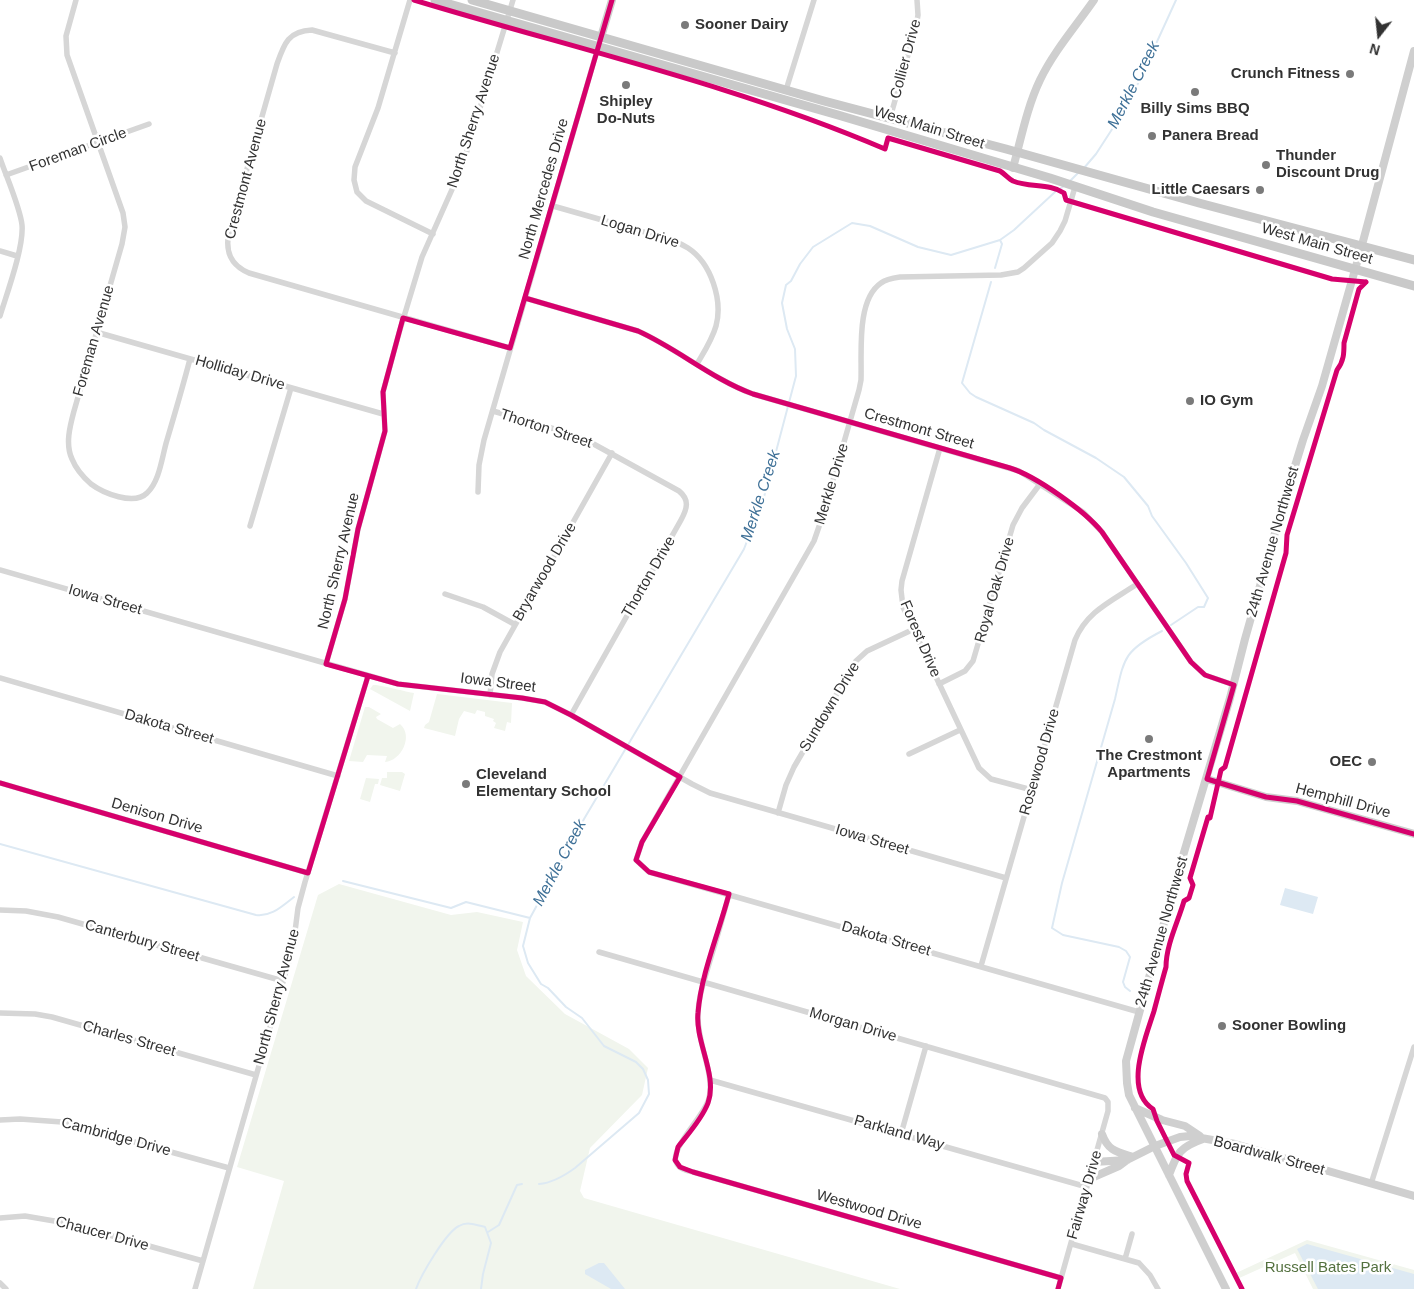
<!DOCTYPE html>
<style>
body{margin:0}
#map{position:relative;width:1414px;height:1289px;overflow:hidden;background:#fff;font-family:Helvetica,sans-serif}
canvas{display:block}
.north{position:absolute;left:1354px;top:10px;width:50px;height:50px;-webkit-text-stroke:4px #fff;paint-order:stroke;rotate:196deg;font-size:14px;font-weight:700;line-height:20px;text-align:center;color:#323232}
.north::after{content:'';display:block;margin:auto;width:18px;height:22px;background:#323232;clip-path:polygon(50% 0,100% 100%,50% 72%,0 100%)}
</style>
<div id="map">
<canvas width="1414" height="1289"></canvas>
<div class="north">N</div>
</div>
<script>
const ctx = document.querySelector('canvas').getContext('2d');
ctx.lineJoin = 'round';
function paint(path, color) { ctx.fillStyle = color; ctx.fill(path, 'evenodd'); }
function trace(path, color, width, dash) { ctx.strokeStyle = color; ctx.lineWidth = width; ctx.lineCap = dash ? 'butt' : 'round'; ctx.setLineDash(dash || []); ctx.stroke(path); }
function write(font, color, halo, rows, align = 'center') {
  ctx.font = font + ' Helvetica,sans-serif'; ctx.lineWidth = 5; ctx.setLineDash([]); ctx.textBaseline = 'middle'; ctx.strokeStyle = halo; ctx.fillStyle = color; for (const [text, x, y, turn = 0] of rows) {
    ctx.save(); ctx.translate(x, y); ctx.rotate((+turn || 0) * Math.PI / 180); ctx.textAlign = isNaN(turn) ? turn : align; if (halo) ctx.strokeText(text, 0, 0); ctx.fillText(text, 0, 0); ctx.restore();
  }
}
paint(new Path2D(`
 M373,685C378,684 407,692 414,693L410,711L370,689Z
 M437,694L512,703L511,723L507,722L505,731L494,728L496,723L493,721L494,719L485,716V712L477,710L475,714L464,711L459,719L455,736L424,728L425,725L429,722Z
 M365,707H369L381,714L376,717L377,719L393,728L400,724C414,736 401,761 385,762L387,756L367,755L363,762L349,761Z
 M387,772H402L405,774L400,791L380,785L382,778H387Z
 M366,778L379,779L378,784H375L370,802L360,799Z
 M339,884L451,915L477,912L523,922L517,950L526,976L565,1014L629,1049L648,1068L642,1095L590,1148L580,1191L584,1198L900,1289H253L284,1181L237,1167L318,895Z
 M1307,1240L1414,1270V1289H1313L1295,1253L1237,1279L1234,1274Z`), '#f1f5ed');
paint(new Path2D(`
 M1285,888L1318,897L1313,914L1280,905Z
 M1307,1244L1414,1274V1289H1318L1297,1249Z
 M599,1263H604L625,1289H611L585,1274V1270Z`), '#dde9f3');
trace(new Path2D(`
 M1084,168L1096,154L1129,103L1176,0
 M1070,181L1079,172
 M995,268L1002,244L1000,240
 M991,282L962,383L970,393L976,397L1034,423L1044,430L1096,458L1124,477L1148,506L1152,516L1186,563L1208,598L1204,607H1198L1171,625
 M0,844L256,915C272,917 283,905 294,897
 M343,881L451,908L466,902L530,918
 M1130,991L1125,987L1123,982L1130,957L1126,951L1119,947L1063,935L1052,928L1062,883L1115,699C1124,659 1123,651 1162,631
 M539,1184C552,1183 564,1176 575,1168L639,1113L649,1094L648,1080L643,1069L636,1062L604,1046L582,1018L566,1007L548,988L541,984L528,963L523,946L530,918L584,819L744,549L764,497L796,376L795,349L787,329L782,303L786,285L791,281L800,264L813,247L852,223L870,226L918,247L951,255L1000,240L1014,230L1055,192L1064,186
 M488,1232L499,1225L517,1185L522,1184
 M416,1289C421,1275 446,1232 459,1226C467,1221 477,1225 485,1227L491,1243L483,1274L481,1289`), '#dde9f3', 2);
trace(new Path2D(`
 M76,0L66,36L67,55L123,213L125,227L122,244L74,411C70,426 65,444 72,459C76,469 83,477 91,484C103,493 134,506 147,493C160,481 162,456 167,440C175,413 183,386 190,359
 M410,0L378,108L355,167L354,180L357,192L366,201L433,234
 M395,53L312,30C288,31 284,44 277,64L229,232C225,251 230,265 249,273L510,348
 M786,90L814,0
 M890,118L916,27L918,15L917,0
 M0,158C6,176 20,207 22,225C24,247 7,293 0,316
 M6,175L149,124
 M1075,187L1065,221L1060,231L1052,243L1024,268L1018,272L1001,275L900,277C893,278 886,279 881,283C856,300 862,353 861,380L859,390L823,515L814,541L642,842L636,860L649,872L1139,1012
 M553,206C582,214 612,223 641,231C657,236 674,239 688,248C711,263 723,300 716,326C712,340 704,352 697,364
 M0,251L17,256
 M525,298L638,331C678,349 712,379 753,394L1019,471L1083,512L1102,532L1191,662L1205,675L1234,685
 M96,332L383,414
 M493,411L568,433L590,442L679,491C690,500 687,509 681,520L571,715
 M940,448L902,581L901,590L903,607L979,768L991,779L1032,790
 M478,492L479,465L484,440L601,37
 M250,526L291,388
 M0,570L398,684L522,698L545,702L571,715L692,784L710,793L1006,878
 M445,594L483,607L514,624
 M326,664L345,599L358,529L385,431L383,392L399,333L422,257L462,167L513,0
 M0,678L338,776
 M939,684L965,671L973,661L1013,525L1022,508L1040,484
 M490,695L492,674L500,652L612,453
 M909,754L960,730
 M0,783L308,873
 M778,813L786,785L794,767L856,661L867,651L914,629
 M729,894C723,917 716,941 709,964C704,981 698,998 698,1016C697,1043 715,1074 709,1098C706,1115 667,1150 677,1164C680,1169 687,1171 693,1172L1061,1278
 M0,910L26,911L58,917L283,981
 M599,952L1105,1098L1108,1102V1111L1058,1289
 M981,966L1075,640C1087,611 1112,601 1137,584
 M0,1013L35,1014L52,1017L256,1075
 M710,1080L1087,1187
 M0,1120L20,1119L62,1122L229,1168
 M901,1134L926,1046
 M1371,1184L1414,1047
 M0,1218L25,1216L66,1223L203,1261
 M1072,1244L1139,1263L1150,1275L1158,1289
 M1125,1259L1132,1234
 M0,1283L6,1289
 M195,1289L293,947L298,908L305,882L368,676`), '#d6d6d6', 5.5);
trace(new Path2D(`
 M601,37L612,0
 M1013,168C1021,139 1027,107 1040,80C1054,51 1076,26 1094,0
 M1207,779L1266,797L1297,801L1414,834
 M1135,1108L1162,1120L1185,1126L1200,1136
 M1102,1134C1108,1151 1117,1152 1133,1157
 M1094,1162L1127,1160
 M1169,1175C1177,1153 1180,1147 1203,1139
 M1089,1179L1119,1166L1127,1160L1155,1146L1180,1137L1190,1136L1235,1144L1414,1196
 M1226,1289L1129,1095L1127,1083L1126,1061L1177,876L1230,698L1245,639L1282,508L1303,440L1322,386L1362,245L1414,51`), '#cfcfcf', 8);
trace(new Path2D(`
 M435,0L838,115L1050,178L1153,212L1414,286
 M472,0L824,101L1006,149L1199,203L1414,260`), '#c9c9c9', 9);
trace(new Path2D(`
 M414,0C572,48 733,84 885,149L888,138L1000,171C1005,174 1009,179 1013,181C1030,188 1049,183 1064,193L1066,200L1332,279L1366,282
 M612,0L510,348L403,318L383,392L385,431L358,529L345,599L326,664L398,684L522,698L545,702L571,715L680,777L642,842L636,860L649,872L729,894C719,932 701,974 698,1013C695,1042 718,1075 708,1103C702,1119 688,1134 678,1147L675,1160L680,1167L693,1172L1061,1278L1058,1289
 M525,298L638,331C678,349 712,379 753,394L1010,468C1036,476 1085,511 1102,532L1191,662L1205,675L1234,685L1207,779L1266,797L1297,801L1414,834
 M0,783L308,873L368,676
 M1242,1289L1187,1181L1186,1174L1189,1163L1174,1155L1157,1121L1153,1109C1123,1090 1146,1037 1154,1011C1158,996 1162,981 1166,967C1166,945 1178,922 1184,901L1189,898L1193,885L1190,878L1208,817L1210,818L1221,770L1225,767L1286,553L1287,535L1337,370C1344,361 1344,353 1344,343L1359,289L1366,282`), '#d6006c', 5);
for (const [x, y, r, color] of [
 [685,25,5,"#7a7a7a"],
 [1350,74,5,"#7a7a7a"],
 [626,85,5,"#7a7a7a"],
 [1195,92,5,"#7a7a7a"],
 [1152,136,5,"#7a7a7a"],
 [1266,165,5,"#7a7a7a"],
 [1260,190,5,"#7a7a7a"],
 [1190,401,5,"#7a7a7a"],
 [1149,739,5,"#7a7a7a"],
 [1372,762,5,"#7a7a7a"],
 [466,784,5,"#7a7a7a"],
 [1222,1026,5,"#7a7a7a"]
]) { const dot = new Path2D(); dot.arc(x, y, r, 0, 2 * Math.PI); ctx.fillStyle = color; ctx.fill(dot); trace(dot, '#fff', 2); }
write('bold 15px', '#323232', '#fff', [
 ["Sooner Dairy",695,25],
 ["Crunch Fitness",1340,74,"right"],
 ["Shipley",626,102,"center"],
 ["Do-Nuts",626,119,"center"],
 ["Billy Sims BBQ",1195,109,"center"],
 ["Panera Bread",1162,136],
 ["Thunder",1276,156],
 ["Discount Drug",1276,173],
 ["Little Caesars",1250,190,"right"],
 ["IO Gym",1200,401],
 ["The Crestmont",1149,756,"center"],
 ["Apartments",1149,773,"center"],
 ["OEC",1362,762,"right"],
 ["Cleveland",476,775],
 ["Elementary School",476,792],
 ["Sooner Bowling",1232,1026]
], 'left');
write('15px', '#323232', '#fff', [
 ["Collier Drive",906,59,-75],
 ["North Sherry Avenue",474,121,-72],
 ["West Main Street",929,128,17],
 ["Foreman Circle",78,150,-20],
 ["Crestmont Avenue",246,179,-75],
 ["North Mercedes Drive",544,189,-74],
 ["Logan Drive",640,232,17],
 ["West Main Street",1317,244,16],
 ["Foreman Avenue",94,341,-74],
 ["Holliday Drive",240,373,16],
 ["Thorton Street",546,429,18],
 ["Crestmont Street",919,429,16],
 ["Merkle Drive",832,484,-73],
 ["24th Avenue Northwest",1273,542,-74],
 ["North Sherry Avenue",339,561,-77],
 ["Bryarwood Drive",545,572,-60],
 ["Thorton Drive",649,577,-60],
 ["Royal Oak Drive",995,590,-74],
 ["Iowa Street",105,600,16],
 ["Forest Drive",920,639,67],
 ["Iowa Street",498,683,7],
 ["Sundown Drive",830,707,-59],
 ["Dakota Street",169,727,16],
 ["Rosewood Drive",1040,762,-74],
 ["Hemphill Drive",1343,801,15],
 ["Denison Drive",157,816,16],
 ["Iowa Street",872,840,16],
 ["24th Avenue Northwest",1162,932,-74],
 ["Dakota Street",886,939,16],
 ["Canterbury Street",142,941,16],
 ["North Sherry Avenue",277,997,-75],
 ["Morgan Drive",853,1025,16],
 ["Charles Street",129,1039,16],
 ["Parkland Way",899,1133,16],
 ["Cambridge Drive",116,1137,15],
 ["Boardwalk Street",1269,1156,15],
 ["Fairway Drive",1085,1195,-74],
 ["Westwood Drive",869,1210,16],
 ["Chaucer Drive",102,1234,15]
]);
write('15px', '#53703e', '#fff', [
 ["Russell Bates Park",1328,1268]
]);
write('italic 16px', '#3e7097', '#fff', [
 ["Merkle Creek",1134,85,-63],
 ["Merkle Creek",761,496,-72],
 ["Merkle Creek",560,863,-62]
]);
</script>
